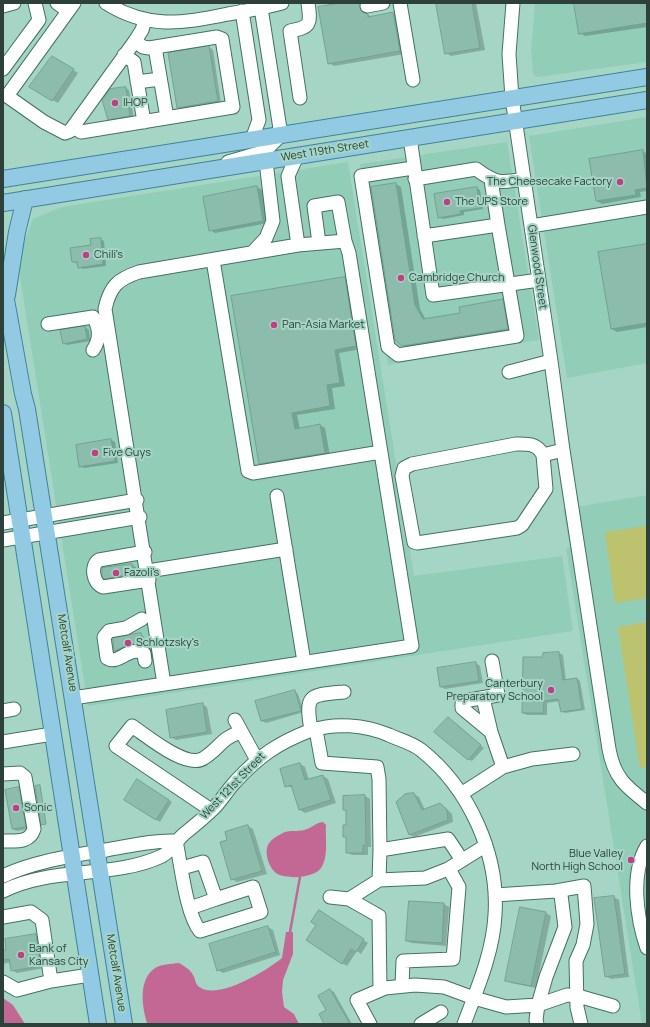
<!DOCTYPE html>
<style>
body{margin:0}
#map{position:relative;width:650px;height:1027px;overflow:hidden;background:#a5d6c5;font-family:Manrope,sans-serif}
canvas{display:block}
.frame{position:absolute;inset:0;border:4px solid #2d413a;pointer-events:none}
</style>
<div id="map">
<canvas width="650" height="1027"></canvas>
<div class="frame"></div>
</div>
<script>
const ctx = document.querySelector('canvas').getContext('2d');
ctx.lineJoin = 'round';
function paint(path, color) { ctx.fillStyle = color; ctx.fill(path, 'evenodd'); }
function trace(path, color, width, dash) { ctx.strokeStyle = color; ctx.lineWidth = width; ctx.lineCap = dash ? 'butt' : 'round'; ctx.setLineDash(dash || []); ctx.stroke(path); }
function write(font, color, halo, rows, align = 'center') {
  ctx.font = font + ' Manrope,sans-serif'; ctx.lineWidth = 4; ctx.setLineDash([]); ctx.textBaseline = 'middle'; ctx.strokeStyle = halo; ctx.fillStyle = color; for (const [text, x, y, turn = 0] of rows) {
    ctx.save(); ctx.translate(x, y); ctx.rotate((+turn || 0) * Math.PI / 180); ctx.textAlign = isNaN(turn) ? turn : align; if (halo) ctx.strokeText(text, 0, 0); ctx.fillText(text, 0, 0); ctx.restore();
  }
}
paint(new Path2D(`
 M535,3H647V62L537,77L533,74L531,50Z
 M647,117V363L567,378L529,136Z
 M507,142L539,340L388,365L360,164Z
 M348,162L414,576L562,556L573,631L88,706L19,271L22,247L33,219L62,207Z
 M647,495V1024H642L566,548L570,547L563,509Z`), '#92cdb8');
paint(new Path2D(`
 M647,526V598L615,603L605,532Z
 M647,622V767L640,768L618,627Z`), '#bdc26e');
paint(new Path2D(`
 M323,822L326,825C325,839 329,856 321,868C315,878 285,880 276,873C268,867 263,849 270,842C273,838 281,834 285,832C292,830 300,832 307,829C313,827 315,823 323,822Z
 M286,932H293V954L283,980L282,992L284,1007L294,1014L299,1024L147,1023C142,1006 138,980 155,968C161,964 171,964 179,963C184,966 191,970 193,975C196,980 195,985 201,988C220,999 266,971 282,958Z
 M3,998L13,1005L25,1024H3Z`), '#c36894');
paint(new Path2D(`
 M346,3H367L364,11L371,17L393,13L398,16L405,54L334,66L329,63Z
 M437,3H476L485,50L451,56L446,53Z
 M575,3H647V27L585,36L580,33Z
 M209,47L213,50L221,103L181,109L178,107L169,54Z
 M52,57L78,73L58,103L30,87Z
 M126,88L129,90L134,118L112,121L109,119L103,101Z
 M643,151L647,154V191L640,192L641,197L602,204L597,201Z
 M396,184L401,187L420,309L426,320L461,314L502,301L508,304L512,332L408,349L403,345L372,188Z
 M257,187L262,190L268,223L215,233L210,230Z
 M477,188L480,190L483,209L464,212V215L443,219L439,217Z
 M100,239L104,241L106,266L83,269L79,267V264L73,262Z
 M647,245V327L617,332L612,329Z
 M344,278L350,281L361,349L339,353L345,386L332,388L335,409L297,415L300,429L320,425L325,428L330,456L265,466L260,463Z
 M85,327L89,330L90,341L67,345L64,343Z
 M111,440L115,442L118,463L84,468L80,466Z
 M132,565L136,567L137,576L109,580L105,578Z
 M141,634L144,637L146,646H135L119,653L115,651L114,639Z
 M559,653L563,655L566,681L577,679L580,681L585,710L565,713L562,711L560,701L547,703V715H527L523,713L543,658Z
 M476,663L480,666L483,683L445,689L441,687Z
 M295,691L298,694L304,712L266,723L262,721L256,702Z
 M202,704L207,707L212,734L176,740L171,737Z
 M452,720L484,748L472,761L468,759Z
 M300,764L305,767L309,780L323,776L328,779L336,803L305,813L300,810L293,788L286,786Z
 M137,780L172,802L160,822L125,799Z
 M18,788L22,791L29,829L16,831L13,829Z
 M414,794L419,797L425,810L440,804L445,807L452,814L453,822L414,837L409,834Z
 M365,796L370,799L371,847H368V855H352L347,852V838L344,837L347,826V811L344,809V797Z
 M248,826L253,829L267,874L237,882L232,879L226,832Z
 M614,897L619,900L629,977L611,979L606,976Z
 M410,902L444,904L449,907L446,946L412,943L407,941Z
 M521,908L546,913L551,916L536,988L511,983L506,980Z
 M325,914L368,943L361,954L357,951L347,966L342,963Z
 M268,927L273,930L280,955L223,973L218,970Z
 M36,935L41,938L45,968L17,973L12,970L10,962L3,964V951Z
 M330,990L334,992L352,1024H325Z`), '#0003');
trace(new Path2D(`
 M290,932L300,877`), '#c36894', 2.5);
const building = new Path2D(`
 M340,3H360L361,11L368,14V17L393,12L400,51L328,64L318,7Z
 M436,3H472L480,48L445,54Z
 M574,3H647V23L579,34Z
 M209,46L218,101L177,108L168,53Z
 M52,56L74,69L52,101L29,87Z
 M126,87L130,116L108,120L102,100L110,89Z
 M643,150L647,188L635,190L636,195L596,201L589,159Z
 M396,183L415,305L423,319L460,313L459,307L503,299L508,329L402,346L395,340L371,187Z
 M257,186L263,221L209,231L203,197Z
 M477,187L480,208L460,211L461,214L438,218L434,194Z
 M101,238L103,264L78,268L77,262H72L70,248L91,245L90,239Z
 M647,244V323L611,329L598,252Z
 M345,277L356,346L335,350L340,383L327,385L330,406L292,413L295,429L320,424L325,453L259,464L231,296Z
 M85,326L87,339L63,344L60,330Z
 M111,439L115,461L79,467L76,445Z
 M132,564L134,574L104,579L102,576V568Z
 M141,633L143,644H131L114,651L113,638Z
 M559,652L563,680L577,678L582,709L561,712L558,699L544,701L543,713H522L523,657H542L543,653Z
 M476,662L479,681L440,687L437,668Z
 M295,690L301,711L261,721L255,701Z
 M203,703L207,732L170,738L166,710Z
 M448,717L481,745L468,760L434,732Z
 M300,763L305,780L323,775L331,800L299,810L291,785L285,787L280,769Z
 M137,779L169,800L156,820L124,800Z
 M40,785L46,824L41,825L35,786Z
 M19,787L26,827L12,829L5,790Z
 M414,793L422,810L440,803L447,810L448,820L409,835L396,802L405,794Z
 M365,795L366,845H363V853H346V837H343V825H346V810H343V796Z
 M248,825L262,871L231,880L220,842L227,840L225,832Z
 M614,896L625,974L605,977L594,898Z
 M409,901L444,903L442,943L406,941Z
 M520,907L546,912L531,986L505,981Z
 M319,910L364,939L356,952L351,949L342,964L306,940L316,925L311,922Z
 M268,926L276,952L217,971L209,944Z
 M36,934L41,966L11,971L9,959L3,960V950H6L5,939Z
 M330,989L350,1024H324L319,1014L326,1010L318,996Z`);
paint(building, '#8cbdac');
trace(building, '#72a291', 1);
const minor = new Path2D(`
 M57,3L68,11
 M74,3L7,96L44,122L65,133L70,131L135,41L142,30L145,20
 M106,3C147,29 182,24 228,14C246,11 264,8 282,3
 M400,3L413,80
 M513,3L509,54L512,98L551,361L563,450L609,749C614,777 625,786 647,803
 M3,6L14,3
 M367,6L383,3
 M242,11L259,120L252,139
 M155,47L167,118
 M124,55L134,62L144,122
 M3,69L39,20L35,3
 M137,82L160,79
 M300,98L290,31C311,27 311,24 308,3
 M73,127L81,132L233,107L222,39L217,37L149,48L143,47L135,41
 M410,138L433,295L539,280
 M297,156L288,176L298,245
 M228,162L259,153L268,148L281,135L261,8
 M413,168L361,176L388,347L398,355L517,336L498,225L424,236
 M415,179L476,169C496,184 501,183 524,179
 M491,180L498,225
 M531,226L647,207
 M319,243L314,206L338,202L345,241
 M252,253L266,238L273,221L266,161
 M213,260L248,471L253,473L381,452
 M48,324L93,317C100,328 100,340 93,350
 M509,372L551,361
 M543,455L546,489L522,525L517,528L417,543L414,542L402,476L404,468L412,464L516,444C528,444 537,443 543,455L563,450
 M277,496L304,662
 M3,523L137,500
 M3,540L140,517
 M145,552L99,560C90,565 93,584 103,587L149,580
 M148,571L286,549
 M142,619L126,628L109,631L104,637L107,658C119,666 128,645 144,653L145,661
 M73,698L412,646L349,253L345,241L298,245L139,272C118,279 110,286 105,309L164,684
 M483,698L491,732L503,767
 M3,711L14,709
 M235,720L257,760
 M311,730C305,694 309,695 344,692
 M316,730L322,763L377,767L379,779L380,850L448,839L462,860
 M491,732L462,708V704L464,701L498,695L492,661
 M3,742L52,734
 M3,774L20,773L25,777L34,829C30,843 16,841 3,841
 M461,794L503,767L532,759L573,754
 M211,810L116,746L132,726C147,736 187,770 204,758C220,748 221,738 241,732
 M176,841C181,864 186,914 200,931L261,912L253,887L216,899L203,862L182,868
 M647,846C630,874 637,919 647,948
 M3,876C35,861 72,856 106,850C130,846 153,840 176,841
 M379,880L380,850
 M3,891C52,866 113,879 162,856C170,852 177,840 184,834C194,826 205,817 214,808C222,800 228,789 236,781C259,756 278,743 309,731C335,722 365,725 389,735C400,740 412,743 421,750C469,788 499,854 495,915C493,953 477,989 464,1024
 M556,891L584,886L587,924L583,945L576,961L577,1007L581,1024
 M495,895L556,891L561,895L565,927L546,977L538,1005L536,1020L537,1024
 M330,897L349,899L379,916L380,990
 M349,899L379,880L425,878L448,869L485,846
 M190,908L216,899
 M3,917L31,912L42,920L51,981L17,990L3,982
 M51,981L90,975
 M402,986L403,961L453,959L459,887L449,869
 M370,1024L357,1000L385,988L415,985L444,987L474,998L506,1007L538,1005L567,995L578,996L613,1006
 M421,1024L441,1012`);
const major = new Path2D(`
 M3,179L647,77
 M3,203L647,100
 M3,283L23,394L27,409L124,1024
 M7,295L17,232L25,199
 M3,413L98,1024`);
trace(minor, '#437262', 15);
trace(major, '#40839c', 18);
trace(minor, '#fff', 13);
trace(major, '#93cae3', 16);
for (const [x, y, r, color] of [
 [115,103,4,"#c13e84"],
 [620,182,4,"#c13e84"],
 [447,202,4,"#c13e84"],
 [86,255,4,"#c13e84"],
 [401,278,4,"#c13e84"],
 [274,325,4,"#c13e84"],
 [95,453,4,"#c13e84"],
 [116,573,4,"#c13e84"],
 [128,643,4,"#c13e84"],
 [551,690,4,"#c13e84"],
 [16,808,4,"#c13e84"],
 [631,860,4,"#c13e84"],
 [21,955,4,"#c13e84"]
]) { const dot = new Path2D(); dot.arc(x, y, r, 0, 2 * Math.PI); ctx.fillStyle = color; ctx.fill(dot); trace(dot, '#a5d6c5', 1.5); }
write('11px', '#2d413a', '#a5d6c5', [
 ["IHOP",123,103],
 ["The Cheesecake Factory",612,182,"right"],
 ["The UPS Store",455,202],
 ["Chili's",94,255],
 ["Cambridge Church",409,278],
 ["Pan-Asia Market",282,325],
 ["Five Guys",103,453],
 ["Fazoli's",124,573],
 ["Schlotzsky's",136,643],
 ["Canterbury",543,684,"right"],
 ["Preparatory School",543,697,"right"],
 ["Sonic",24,808],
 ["Blue Valley",623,854,"right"],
 ["North High School",623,867,"right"],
 ["Bank of",29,949],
 ["Kansas City",29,962]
], 'left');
write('11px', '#2d413a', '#a5d6c5', [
 ["West 119th Street",325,151,-9],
 ["Glenwood Street",537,267,82],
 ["Metcalf Avenue",67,653,81],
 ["West 121st Street",233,786,-46],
 ["Metcalf Avenue",116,973,81]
]);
</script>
